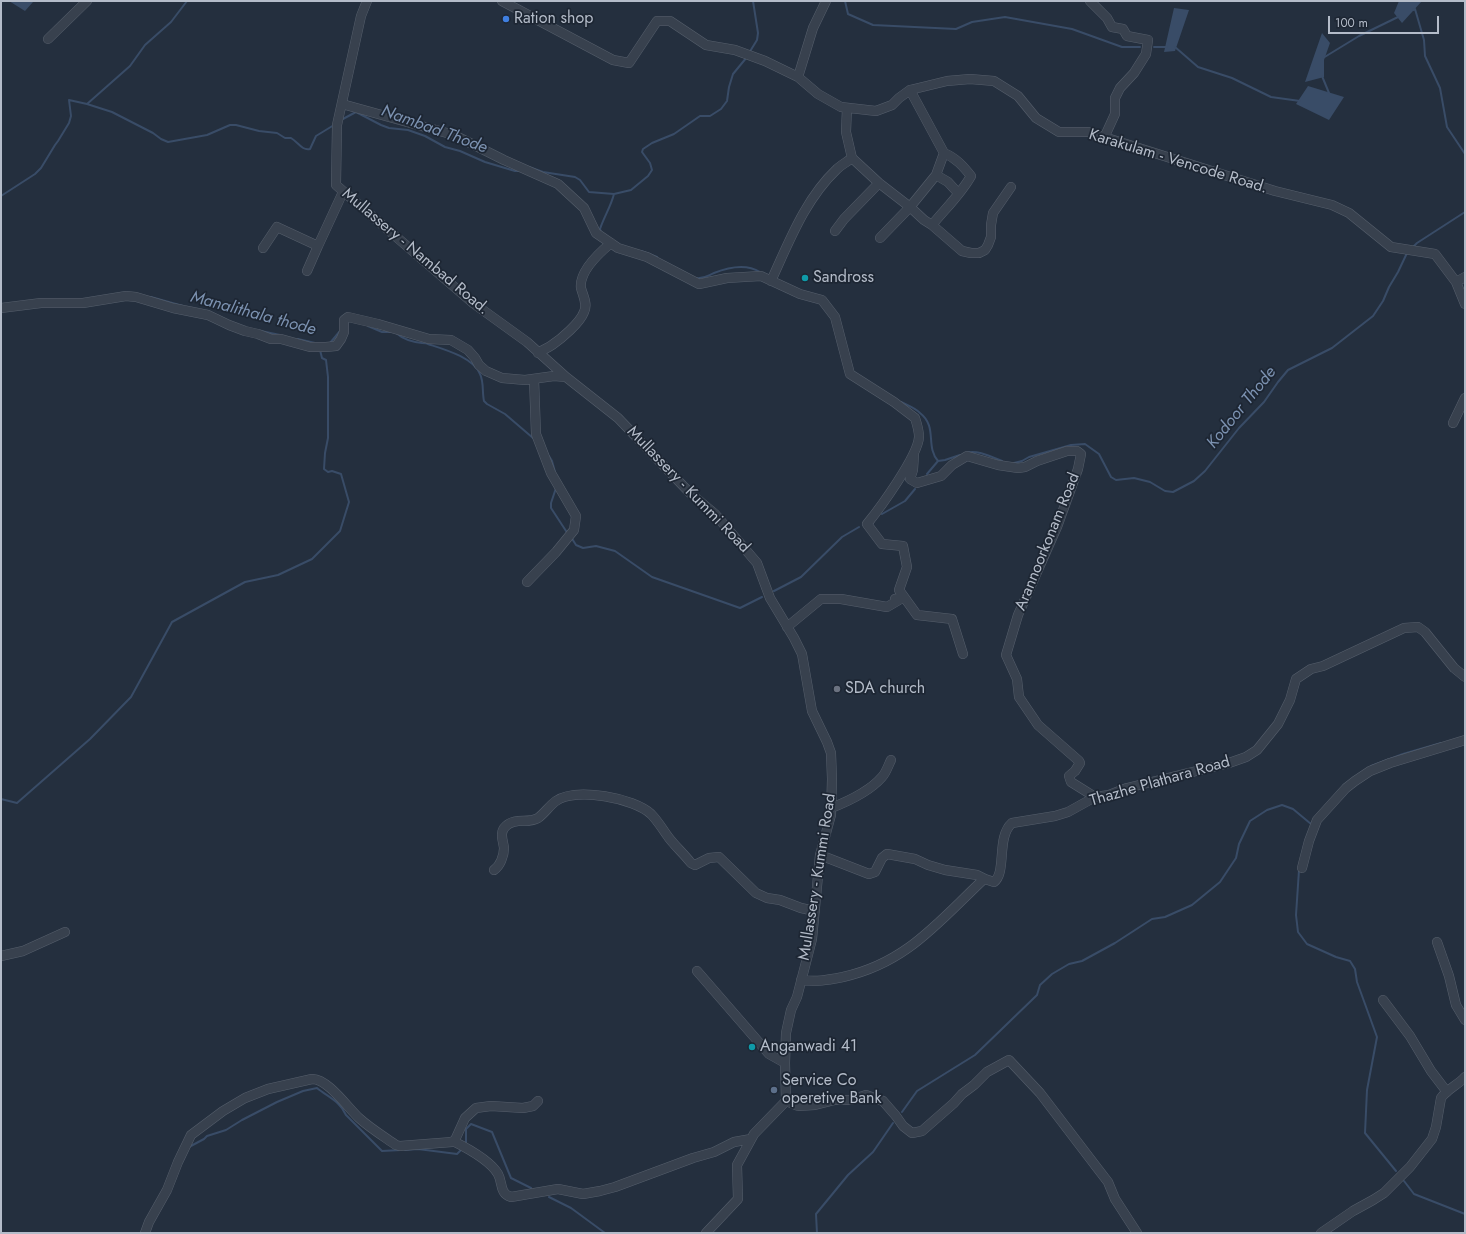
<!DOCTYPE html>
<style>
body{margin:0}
#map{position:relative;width:1466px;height:1234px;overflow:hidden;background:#242f3e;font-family:Jost,sans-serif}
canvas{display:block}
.frame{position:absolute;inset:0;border:2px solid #b4bcc9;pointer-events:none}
.scale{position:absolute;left:1328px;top:16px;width:111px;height:18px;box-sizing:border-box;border:2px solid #b4bcc9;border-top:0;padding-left:5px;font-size:12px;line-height:14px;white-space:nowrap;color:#b4bcc9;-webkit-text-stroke:3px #1d2633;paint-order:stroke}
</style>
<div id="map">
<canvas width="1466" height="1234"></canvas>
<div class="frame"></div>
<div class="scale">100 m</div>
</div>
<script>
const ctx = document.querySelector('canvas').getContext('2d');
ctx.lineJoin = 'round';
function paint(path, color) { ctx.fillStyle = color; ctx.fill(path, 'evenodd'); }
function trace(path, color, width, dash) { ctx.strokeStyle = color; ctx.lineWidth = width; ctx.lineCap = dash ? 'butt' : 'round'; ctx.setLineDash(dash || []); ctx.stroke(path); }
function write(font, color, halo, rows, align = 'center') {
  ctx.font = font + ' Jost,sans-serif'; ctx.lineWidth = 3.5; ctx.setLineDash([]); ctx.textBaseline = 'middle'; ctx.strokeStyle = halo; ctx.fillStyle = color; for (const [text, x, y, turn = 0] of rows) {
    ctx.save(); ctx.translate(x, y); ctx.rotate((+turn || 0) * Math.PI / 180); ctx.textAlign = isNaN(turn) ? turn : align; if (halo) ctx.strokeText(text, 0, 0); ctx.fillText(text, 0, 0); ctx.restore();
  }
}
paint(new Path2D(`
 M9,1H31L33,2L25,11Z
 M1399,1H1422L1402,23L1394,13Z
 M1174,8L1189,10L1175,51L1164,52Z
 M1322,33L1330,43L1324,60V77L1305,82Z
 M1308,86L1344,97L1329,120L1296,104Z`), '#394c67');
trace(new Path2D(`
 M845,1L848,14L873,25L956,29L972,22L1005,17L1072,29L1122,47H1140
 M1413,10L1415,9L1424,40L1425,56L1440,88L1447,127L1465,154
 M1154,47H1167
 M1175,47L1198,67L1232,78L1271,97L1300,101
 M749,53L757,40L758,33L753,1
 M1323,58L1359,36L1398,17
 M1322,76L1329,93
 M87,104L130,66L145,45L171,22L187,1
 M341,120L356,112L381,125L389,128L408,130L425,136L445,147L460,151L485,162L515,171H520
 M529,167L543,172L575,177L580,180L589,192L614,194C611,206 604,217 600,229L601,232
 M614,194L631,190L648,176L652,170L650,163L642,152L643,149L652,143L674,134L700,116H710L721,109L727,101L729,87L733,74L747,57
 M1,196L35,174L41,168L55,145L58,141L69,123L71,116L69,100L87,104L112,112L153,133L161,139L168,142L207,135L230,125H236L259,131L277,133L285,138H291C298,142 302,151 310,149L316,136L334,125
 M1413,247L1417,243L1465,212
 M641,251L657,257
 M696,278C704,279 707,276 714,273C729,267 747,264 760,272
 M151,297L183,306
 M368,326L382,332H390
 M261,331L280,335
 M396,333C403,339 412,342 422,343C422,343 427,343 428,344C443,349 473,357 480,374C484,382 482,392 484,401L487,404L505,414L533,438
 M298,339L315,343
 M330,343L340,331
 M901,402C907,405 915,408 920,413C938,427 925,446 938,461L945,460L960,455
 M966,453C976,449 992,457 1002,461
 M549,456L552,461L555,472
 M1014,463L1022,461L1029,457L1071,445L1085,444L1099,454L1111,477L1116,480L1134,478L1150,482L1165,491L1173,492L1194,481L1205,471L1239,428L1264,402L1278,382L1288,370L1332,348L1373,316L1383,301L1389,287L1398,272L1407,253
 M927,474L938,461
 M556,488L551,503V508L568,534
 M882,514L905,501L915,489
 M571,537L576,545L583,548L596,546L615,551L652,577L740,608L762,597
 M774,591L801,577L842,537L859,527
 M1371,766L1403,754L1441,743
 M1,799L17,803L90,739L131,697L172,622L245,582L278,575L312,559L340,531L349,502L341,474L332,471L328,472L324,469L325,453L328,438V377L326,360L322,358L320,350
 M1299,870L1296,915L1298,932L1307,944L1336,957L1350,961L1355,969L1357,982L1377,1037L1367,1090L1365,1133L1396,1171
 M902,1112L917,1091L975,1055L1037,995L1040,985L1052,974L1069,964L1082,961L1115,943L1152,919L1165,917L1192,905L1220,882L1236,858L1239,844L1250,821L1267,810L1282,805L1293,809L1311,824
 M466,1144V1129L471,1124L492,1132L511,1178L531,1188
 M189,1147L204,1139L207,1136L226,1130L242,1120L277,1102L303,1091L317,1088C328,1097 340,1101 346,1115L382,1151L401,1150
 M405,1150L418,1149L457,1154L462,1149
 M1404,1181L1414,1194L1465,1214
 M549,1197L571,1208L605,1233
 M817,1233L816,1214L848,1175L873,1152L893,1123`), '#394c67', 2);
const minor = new Path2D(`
 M367,1L361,16L337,125L336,185L473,303L527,342L566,377
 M502,1L613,60L629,63L657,21H670L706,45L735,50L765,61L798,77L818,94L841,107L876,111L892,105L899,98L910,90L947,81L970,79L994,81L1018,96L1036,118L1059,132H1088L1275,191L1332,205L1349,213L1391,247L1435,254L1456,282L1465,304
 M1090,1L1107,18L1112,27L1123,29L1127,36L1148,40L1146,54L1134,73L1120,88L1115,98V114L1104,138
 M48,39L87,1
 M798,77L813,28L826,1
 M910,90L944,153C956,158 963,166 971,176C961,194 945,209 932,225
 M342,104L454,135L504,160L558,184L584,208L596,233L618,248L647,257L699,284L727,278L761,276L800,294L822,300L835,317L850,374L894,402L915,418C917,424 919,431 919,437C918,456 880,508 867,524L882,544L903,546L907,567L899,590L917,615L952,619L963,654
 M847,108L846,132L852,158
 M936,175L948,182L958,193
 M835,231L844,219L879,183
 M880,238L910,207L936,175L944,153
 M263,248L277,227L318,246L343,192
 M307,271L318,246
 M771,281C789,242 805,199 837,169C841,165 847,162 852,158L879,183L910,207L924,220L932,225L962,251L971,253H979L985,250L988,245L991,237V225L993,213L1011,187
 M1456,282L1465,277
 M1,308L41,303H83L126,296L136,297L173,308L208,315L229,325L245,331L258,334L271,339H281L310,347H326L336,346L341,339L344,332V320L348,317L378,324L429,339L451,340L468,350L475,358L479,365L486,371L502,378L525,380L554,376L566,377L618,418L690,493L715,514L757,563L770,598L794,638L802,654L812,711L827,742L831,753L832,779L831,815L820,855L812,939L797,997L791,1010L786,1033L785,1063L786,1101L754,1134L737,1165L738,1199L706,1233
 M538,353C542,350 548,348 552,345C561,339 580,323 584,312C588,304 583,296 581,288C579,272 599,253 611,243
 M1453,423L1465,398
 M914,454L913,470L910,479L917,483L941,476L952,465L967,456L998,465L1018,468L1025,467L1037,461L1067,451H1077L1081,454L1078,469L1057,527L1018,615L1006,655L1017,679L1019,697L1038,725L1079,761L1080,763L1075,771L1069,776L1071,782L1095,797
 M527,582L556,552L574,530L576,516L551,473L536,434L534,379
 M787,627L821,599H841L887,607L904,597L895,599
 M831,808C849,801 869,792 882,777C886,773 888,766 891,760
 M820,855L869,874L875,872L882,858L887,854L915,859L928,865L945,870L977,875L985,879L994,882C1007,872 996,837 1012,823L1055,816L1068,812L1095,797L1109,795L1127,788L1229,763L1246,757L1257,750L1278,724L1290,700L1296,679L1311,669L1323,666L1404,628L1418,627L1425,632L1454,668L1465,677
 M1302,868L1309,841L1317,820L1346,788L1355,781L1370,771L1390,763L1465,740
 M494,870C500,866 504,856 504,848C503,840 499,832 506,826C515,817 529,824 538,818C545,813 549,806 556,801C576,787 634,798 651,814C658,821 663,830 669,838C676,847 684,854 691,863L695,865L709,858L719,857L756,893L767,898L780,900L801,908L815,911
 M1437,942L1449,976L1456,1005L1465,1020
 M1,956L23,951L65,932
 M697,971L769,1054L785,1063
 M801,980C817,982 827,980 843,977C907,963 939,921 984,879
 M1383,1000L1410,1036L1431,1071L1447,1092
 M786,1101L798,1106L815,1105L835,1100H851L866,1095L883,1101L896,1116L903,1126L912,1133L922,1131L954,1103L962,1094L974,1085L987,1072L1009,1060L1040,1093L1098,1169L1108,1182L1115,1199L1137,1233
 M453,1141C467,1148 490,1160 498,1174C503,1183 499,1193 511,1197L558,1189L583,1194L600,1191L615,1187L693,1158L714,1152L734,1142L751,1139
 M145,1233L149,1222L167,1190L178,1162L191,1135L223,1111L245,1098L268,1089L312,1079C327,1078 348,1108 359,1118C370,1128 383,1136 396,1145L400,1146L452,1142L455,1140L465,1118L476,1108L491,1106L523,1108L533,1106L538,1101
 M1321,1233L1353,1211L1373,1200L1384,1193L1410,1167L1432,1139L1436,1127L1441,1098C1447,1089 1458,1085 1465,1077`);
trace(minor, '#565f6c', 10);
trace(minor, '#38414e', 9);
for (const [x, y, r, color] of [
 [506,19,4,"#3f7fe0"],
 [805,278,4,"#0f9aa8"],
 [837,689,4,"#6b7280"],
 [752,1047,4,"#0f9aa8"],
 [774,1090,4,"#5c6f8a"]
]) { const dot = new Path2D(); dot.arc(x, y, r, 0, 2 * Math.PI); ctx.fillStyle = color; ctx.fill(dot); trace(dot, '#1d2633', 1.5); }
write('16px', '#b4bcc9', '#1d2633', [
 ["Ration shop",514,19],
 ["Sandross",813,278],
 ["SDA church",845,689],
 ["Anganwadi 41",760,1047],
 ["Service Co",782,1081],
 ["operetive Bank",782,1099]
], 'left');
write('16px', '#b4bcc9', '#1d2633', [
 ["Karakulam - Vencode Road.",1178,162,17],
 ["Mullassery - Nambad Road.",415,252,40],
 ["Mullassery - Kummi Road",688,490,46],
 ["Arannoorkonam Road",1048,542,-68],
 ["Thazhe Plathara Road",1160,782,-16],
 ["Mullassery - Kummi Road",818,877,-81]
]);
write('italic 17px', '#7c92b1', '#1d2633', [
 ["Nambad Thode",434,130,20],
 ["Manalithala thode",253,314,15],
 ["Kodoor Thode",1242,408,-51]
]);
</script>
